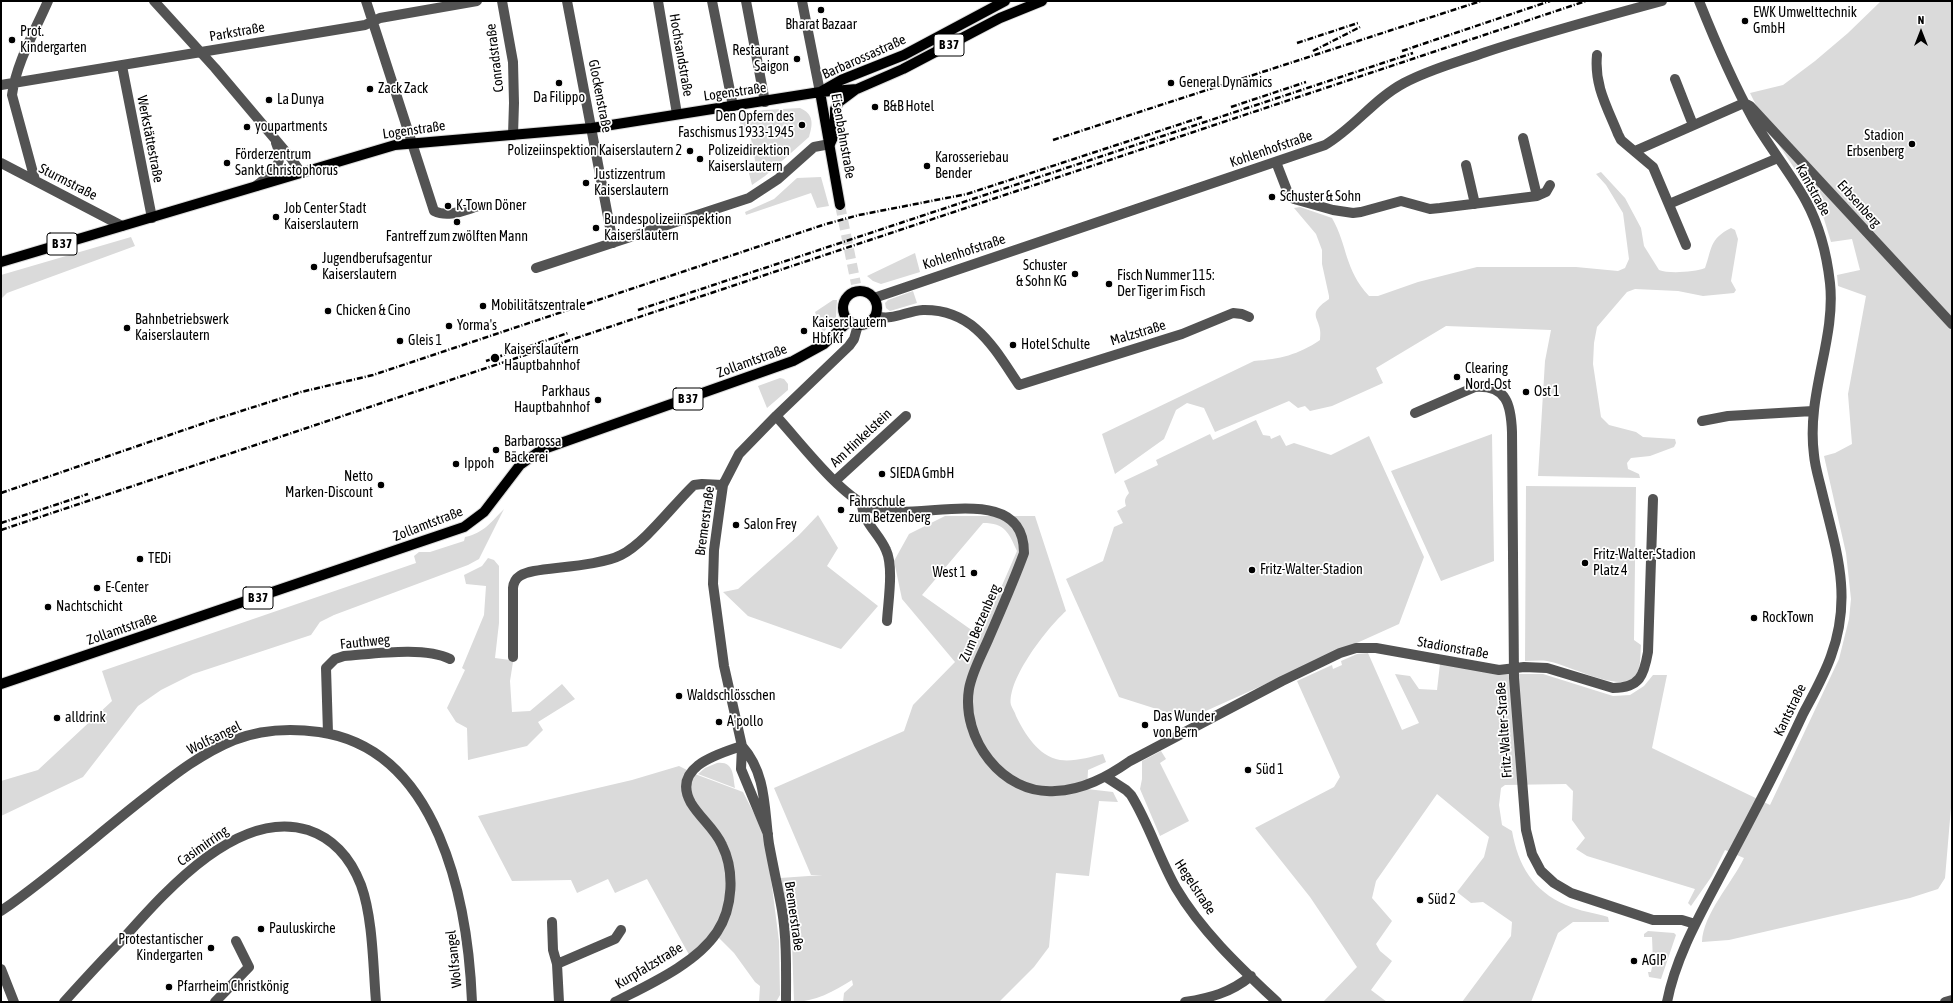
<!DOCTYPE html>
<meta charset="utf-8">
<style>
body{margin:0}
#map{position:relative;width:1953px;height:1003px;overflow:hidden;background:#fff;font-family:"Asap Condensed",sans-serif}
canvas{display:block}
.frame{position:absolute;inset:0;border:2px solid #000;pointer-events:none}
.north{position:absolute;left:1901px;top:12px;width:40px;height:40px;-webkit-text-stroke:3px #fff;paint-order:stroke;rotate:0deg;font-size:11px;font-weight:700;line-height:16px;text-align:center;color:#000}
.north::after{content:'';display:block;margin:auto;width:14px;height:18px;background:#000;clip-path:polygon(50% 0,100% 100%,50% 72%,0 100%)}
</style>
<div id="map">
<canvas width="1953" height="1003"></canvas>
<div class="frame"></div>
<div class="north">N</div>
</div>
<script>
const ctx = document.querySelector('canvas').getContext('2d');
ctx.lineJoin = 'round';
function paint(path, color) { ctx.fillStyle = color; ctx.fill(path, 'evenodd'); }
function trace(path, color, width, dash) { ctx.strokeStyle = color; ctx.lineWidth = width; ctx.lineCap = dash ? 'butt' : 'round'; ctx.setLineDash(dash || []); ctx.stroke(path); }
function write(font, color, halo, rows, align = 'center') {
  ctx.font = font + ' "Asap Condensed",sans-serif'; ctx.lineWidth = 3.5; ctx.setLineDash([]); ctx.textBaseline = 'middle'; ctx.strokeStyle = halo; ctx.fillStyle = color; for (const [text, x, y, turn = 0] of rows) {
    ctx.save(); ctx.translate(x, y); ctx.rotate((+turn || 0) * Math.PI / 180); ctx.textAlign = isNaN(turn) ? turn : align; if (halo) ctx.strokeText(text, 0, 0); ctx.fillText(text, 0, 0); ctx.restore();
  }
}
paint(new Path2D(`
 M1881,1H1952V796L1945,878L1938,889L1910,898L1729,940L1702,942C1703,914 1732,883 1744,858L1725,850L1712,876L1691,906L1688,903L1695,889L1587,856L1576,849L1585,838L1572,820L1573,791L1566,784L1505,785L1501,788L1499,805L1502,825L1512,831C1518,865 1533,891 1566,905C1579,911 1595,913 1608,917L1609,922H1573L1558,933L1531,1002H1462L1511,936L1512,922L1483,902L1471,903L1457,892L1484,857L1489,837L1437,794L1376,881L1372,898L1392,921L1376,944L1380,951L1392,961L1371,990L1387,1002H1323L1357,967L1310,897L1255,828L1334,787L1340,777L1297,681L1332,665L1333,669L1342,665L1341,661L1357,654L1368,653L1402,730L1419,723L1395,674L1410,676L1419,689L1437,690L1440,664L1502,674H1543L1613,696L1630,695L1644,686L1653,675H1667L1652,748L1770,805L1839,659L1849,619L1851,599L1846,553L1824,456L1835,453L1852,444L1848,394L1866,296L1838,286L1837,275L1860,270L1852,239L1831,242L1824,219L1814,198L1767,127L1750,93L1783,85L1815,61L1848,33Z
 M800,108C814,114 813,124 809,137L765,176L752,185L749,173L757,171L749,128L741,129L739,115L764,110Z
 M1601,172L1625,198L1641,228L1644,246L1659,270C1669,274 1695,272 1705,268C1712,249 1709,239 1731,228L1735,230L1738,239L1731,281L1736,290L1734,293L1703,296L1678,291L1635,289L1627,292L1597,327L1594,343L1593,364L1601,417L1609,425L1636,432L1643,437L1675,439L1676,443L1674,447L1650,456L1631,458L1627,463L1628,469L1639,474L1640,478L1538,476L1545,361L1551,330L1446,326L1376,368L1383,383L1332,406L1310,411L1305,406L1298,408L1289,401L1215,432L1204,408L1187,403L1176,410L1164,439L1115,474L1102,434L1254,361C1280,359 1298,355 1320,340C1324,317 1303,317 1329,299V296L1322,264V250L1316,234L1294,208L1300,207L1332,218C1348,246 1344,269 1369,296H1378L1418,282L1477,267H1576L1618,271L1625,268L1629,259L1623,213L1606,185L1596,174Z
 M821,177L829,206L817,208L811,193L746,215L745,212L774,199L797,178Z
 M131,237L135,246L7,293L1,299V275Z
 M915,253L920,272L881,284L873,281L867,276Z
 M913,291L917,303L890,311L886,308L885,303L888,300Z
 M833,300H837L836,317L823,333L815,312Z
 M780,378L784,379L788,384V390L767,408L758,386Z
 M1256,420L1263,435L1270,436L1271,439L1280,435L1286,446L1294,443L1331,455L1369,436L1424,557L1399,624L1188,719L1119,697L1066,579L1103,561L1114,527L1123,523L1117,511L1126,506C1124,500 1125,498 1129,493L1124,481L1158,465L1156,460L1210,434L1213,440Z
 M1492,434L1494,561L1441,581L1391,471Z
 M1526,486L1636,487L1634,640L1641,645C1640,655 1642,670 1633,678C1617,692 1567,664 1547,661C1540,660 1532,661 1525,661Z
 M504,509L479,559L468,565L334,615L320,622L311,635L193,674L161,690L138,706L83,777L1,816V781L38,770L112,701L102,671L416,563L414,556L419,552H430L464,541L465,537C484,533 491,522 504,509Z
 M818,515L838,548L827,566L878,606L841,649L748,616L723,592L738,589L799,535Z
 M945,516H1035L1066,611C1048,627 1007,679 1011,705C1012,708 1015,712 1016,716C1025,734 1038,756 1060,760C1074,762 1090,757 1103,754L1106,762L1088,770L1087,789L1113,792L1118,802L1099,801L1089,876L1056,873L1049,947L1034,967L999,1002H843L844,993L853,985L852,980C835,991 814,1002 794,1002L792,944L780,878L823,875H811L774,788L904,731L913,705L955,662L902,599L894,561L909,534ZM983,523C1005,523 1009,533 1017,551L980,636L922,595Z
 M488,558L494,560L499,566V623L495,658L510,660L513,662L510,681L512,712L530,711L562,684L575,699L538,722L543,730L527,746L468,760L467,728L456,722L447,708L465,670L462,668L484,615L486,586L466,584L464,575L482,566Z
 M1161,751L1166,759L1160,763L1189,821L1160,836L1140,789L1142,779V761Z
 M717,763C734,761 733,776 735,788L698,774L705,768Z
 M679,766L695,774L743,792L762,829L771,879L779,941L780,995L776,1002H759L760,986L755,982L734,953L718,937L692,960L647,879L615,893L608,879L577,893L571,880L512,881L478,816L632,780Z
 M1648,931L1674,933L1676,935L1661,979L1649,977L1648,972H1651L1653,962L1652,937H1644V934Z`), '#dadada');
trace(new Path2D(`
 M840,205L856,284`), '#d9d9d9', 10, [10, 5]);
const major = new Path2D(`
 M820,92L841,80L904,55L1005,1
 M820,92L840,205
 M830,144L835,133V109L839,102L855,90
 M1,262L395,145L592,128L820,92L857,89L903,69L1000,18L1042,1
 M843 308a17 17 0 1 1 34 0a17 17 0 1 1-34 0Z
 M1,684L464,527L484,512L520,465L541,450L793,361L824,344L849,321`);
trace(major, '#dbdbdb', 12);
trace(new Path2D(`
 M154,1L215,68L291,158L301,173
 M366,1L434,211C449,218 464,210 479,206
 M502,1L513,62L514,103L513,135
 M567,1L613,243
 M658,1L677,114
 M712,1L733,106
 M746,1L765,102
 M802,1L820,92
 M1597,55C1594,85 1607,107 1618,134L1621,140L1653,167L1686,245
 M122,66L152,218
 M1675,79L1693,125
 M1,85L365,25L380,18L477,1
 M1523,138L1537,196
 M1635,151L1744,103L1750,106L1952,324
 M1276,162L1288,193L1294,199L1333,210L1353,213L1361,212L1401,201L1430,209L1440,208L1537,196L1546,192L1550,185
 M1,163L122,226
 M1466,165L1475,204
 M35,180L12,95C16,63 35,31 48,1
 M256,186C272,173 286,165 276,143
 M1669,204L1778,158
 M536,268L749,198L778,179L814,147L830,144
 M874,298L1325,145C1354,128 1374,99 1404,83C1430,69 1458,62 1486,52C1544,33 1603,17 1662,1
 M876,316C893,321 906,311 923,310C974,309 994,348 1019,385L1182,334L1233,313L1242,314L1249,317
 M1415,413L1475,387C1507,385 1511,405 1512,432L1514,678L1526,830L1532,854L1541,871L1554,883L1571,893L1653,920H1682L1695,924
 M776,416C800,442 838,493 869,507C912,526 1024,477 1024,553C1013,583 1000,612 988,640C981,656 972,672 969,689C961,738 1002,795 1055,791C1083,790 1107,777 1130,761L1282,681L1340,653L1356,648H1376L1499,670L1524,667L1547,668L1613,688C1640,688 1644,675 1648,652L1653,499
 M1702,421L1728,416L1813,411
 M835,481L906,416
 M862,504C863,523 879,533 886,550C894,567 888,602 887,621
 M513,657V588C514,576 524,573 534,571C557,567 602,565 621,555C645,543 673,505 694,485L702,484L723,485
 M328,733L326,668L335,659L344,656C373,654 424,646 450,659
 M742,746C767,774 764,810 769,844C773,866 778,888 782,910C787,940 786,972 786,1002
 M1106,777L1126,790L1131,795C1149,824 1159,858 1176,888C1202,932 1241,968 1277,1002
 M768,834L741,769L742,746L724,666L713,584L714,550L720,506L723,485L739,454L776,416L849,346L854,339L858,325
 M1,911C52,876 98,834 147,796C174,775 202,753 234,740C262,729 290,728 319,732C439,749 468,902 472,1002
 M552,922L553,950L557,964
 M1,969L14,1002
 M64,1002C83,981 102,960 122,940C164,893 237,808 308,830C335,839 351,859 361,885C373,918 373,966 376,1002
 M215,1002L249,967L236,941
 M559,1002L557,964L615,939L621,930
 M615,1002C648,985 696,964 717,932C733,908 735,871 722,845C715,829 700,818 691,803C671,767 718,754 742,746
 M1185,1002C1210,998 1230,993 1251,976
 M1667,1002C1676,956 1700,915 1722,873C1750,821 1778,768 1803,714C1813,695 1824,676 1831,656C1853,596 1836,550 1822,492C1819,479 1815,467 1814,455C1806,394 1836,340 1830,283C1827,256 1819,225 1806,201C1790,172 1769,147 1753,119C1732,81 1715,41 1699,1
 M1945,1002L1952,1000`), '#535353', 10);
trace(major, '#000', 10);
trace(new Path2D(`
 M1297,43L1358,23
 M1313,51L1360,27
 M1402,51L1550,1
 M1231,107L1306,82
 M1053,140L1481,1
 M638,310L1413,53
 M486,361L568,333
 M1,493L216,419L301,392L373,375L826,224L859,215L967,194L1202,117
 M1,523L88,494
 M1,530L1586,1`), '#000', 2.5, [6, 2, 1, 2]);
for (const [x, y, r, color] of [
 [821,10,4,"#000"],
 [1745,21,4,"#000"],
 [12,40,4,"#000"],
 [797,59,4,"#000"],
 [559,83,4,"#000"],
 [1171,83,4,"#000"],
 [370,89,4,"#000"],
 [269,100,4,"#000"],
 [875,107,4,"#000"],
 [802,125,4,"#000"],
 [247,127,4,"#000"],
 [1912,144,4,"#000"],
 [690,151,4,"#000"],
 [700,159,4,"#000"],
 [227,163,4,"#000"],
 [927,166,4,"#000"],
 [586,183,4,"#000"],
 [1272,197,4,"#000"],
 [448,206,4,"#000"],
 [276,217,4,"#000"],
 [457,222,4,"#000"],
 [596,228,4,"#000"],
 [314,267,4,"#000"],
 [1075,274,4,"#000"],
 [1109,284,4,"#000"],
 [483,306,4,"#000"],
 [328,311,4,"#000"],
 [449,326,4,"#000"],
 [127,328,4,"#000"],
 [804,331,4,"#000"],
 [400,341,4,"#000"],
 [1013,345,4,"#000"],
 [495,358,5,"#000"],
 [1457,377,4,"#000"],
 [1526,392,4,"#000"],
 [598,400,4,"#000"],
 [496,450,4,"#000"],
 [456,464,4,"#000"],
 [882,474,4,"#000"],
 [381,485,4,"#000"],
 [841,510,4,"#000"],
 [736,525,4,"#000"],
 [140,559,4,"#000"],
 [1585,563,4,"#000"],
 [1252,570,4,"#000"],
 [974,573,4,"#000"],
 [97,588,4,"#000"],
 [48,607,4,"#000"],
 [1754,618,4,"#000"],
 [679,696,4,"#000"],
 [57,718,4,"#000"],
 [719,722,4,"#000"],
 [1145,725,4,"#000"],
 [1248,770,4,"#000"],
 [1420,900,4,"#000"],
 [261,929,4,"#000"],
 [211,948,4,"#000"],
 [1634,961,4,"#000"],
 [169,987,4,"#000"]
]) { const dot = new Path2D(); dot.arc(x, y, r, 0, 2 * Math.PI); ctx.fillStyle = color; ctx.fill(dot); trace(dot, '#fff', 1.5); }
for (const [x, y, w] of [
 [949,45,30],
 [62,244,30],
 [688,399,30],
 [258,598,30]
]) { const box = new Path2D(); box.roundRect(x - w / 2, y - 11, w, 22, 3); ctx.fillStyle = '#fff'; ctx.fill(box); trace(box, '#000', 1); }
write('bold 13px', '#000', null, [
 ["B 37",949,45],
 ["B 37",62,244],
 ["B 37",688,399],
 ["B 37",258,598]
]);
write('14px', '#000', '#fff', [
 ["EWK Umwelttechnik",1753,13],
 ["GmbH",1753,29],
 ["Bharat Bazaar",821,25,"center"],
 ["Prot.",20,32],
 ["Kindergarten",20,48],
 ["Restaurant",789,51,"right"],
 ["Saigon",789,67,"right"],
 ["General Dynamics",1179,83],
 ["Zack Zack",378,89],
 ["Da Filippo",559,98,"center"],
 ["La Dunya",277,100],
 ["B&B Hotel",883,107],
 ["Den Opfern des",794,117,"right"],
 ["Faschismus 1933-1945",794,133,"right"],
 ["youpartments",255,127],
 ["Stadion",1904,136,"right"],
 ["Erbsenberg",1904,152,"right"],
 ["Polizeiinspektion Kaiserslautern 2",682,151,"right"],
 ["Polizeidirektion",708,151],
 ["Kaiserslautern",708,167],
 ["Förderzentrum",235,155],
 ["Sankt Christophorus",235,171],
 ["Karosseriebau",935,158],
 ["Bender",935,174],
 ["Justizzentrum",594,175],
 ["Kaiserslautern",594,191],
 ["Schuster & Sohn",1280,197],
 ["K-Town Döner",456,206],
 ["Job Center Stadt",284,209],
 ["Kaiserslautern",284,225],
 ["Bundespolizeiinspektion",604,220],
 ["Kaiserslautern",604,236],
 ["Fantreff zum zwölften Mann",457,237,"center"],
 ["Jugendberufsagentur",322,259],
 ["Kaiserslautern",322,275],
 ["Schuster",1067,266,"right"],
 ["& Sohn KG",1067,282,"right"],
 ["Fisch Nummer 115:",1117,276],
 ["Der Tiger im Fisch",1117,292],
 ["Mobilitätszentrale",491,306],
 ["Chicken & Cino",336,311],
 ["Bahnbetriebswerk",135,320],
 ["Kaiserslautern",135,336],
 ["Kaiserslautern",812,323],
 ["Hbf Kf",812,339],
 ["Yorma's",457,326],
 ["Gleis 1",408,341],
 ["Hotel Schulte",1021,345],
 ["Kaiserslautern",504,350],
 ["Hauptbahnhof",504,366],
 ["Clearing",1465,369],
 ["Nord-Ost",1465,385],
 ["Parkhaus",590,392,"right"],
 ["Hauptbahnhof",590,408,"right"],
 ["Ost 1",1534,392],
 ["Barbarossa",504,442],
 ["Bäckerei",504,458],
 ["Ippoh",464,464],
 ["SIEDA GmbH",890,474],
 ["Netto",373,477,"right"],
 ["Marken-Discount",373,493,"right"],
 ["Fahrschule",849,502],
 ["zum Betzenberg",849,518],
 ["Salon Frey",744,525],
 ["Fritz-Walter-Stadion",1593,555],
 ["Platz 4",1593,571],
 ["TEDi",148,559],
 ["Fritz-Walter-Stadion",1260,570],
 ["West 1",966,573,"right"],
 ["E-Center",105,588],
 ["Nachtschicht",56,607],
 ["RockTown",1762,618],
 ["Waldschlösschen",687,696],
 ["Das Wunder",1153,717],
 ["von Bern",1153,733],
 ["alldrink",65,718],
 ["A'pollo",727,722],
 ["Süd 1",1256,770],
 ["Süd 2",1428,900],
 ["Pauluskirche",269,929],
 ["Protestantischer",203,940,"right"],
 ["Kindergarten",203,956,"right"],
 ["AGIP",1642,961],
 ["Pfarrheim Christkönig",177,987]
], 'left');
write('14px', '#000', '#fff', [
 ["Parkstraße",237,32,-10],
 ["Hochsandstraße",681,55,80],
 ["Barbarossastraße",864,57,-24],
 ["Conradstraße",495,58,-97],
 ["Logenstraße",735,92,-8],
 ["Glockenstraße",600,96,79],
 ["Logenstraße",414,130,-8],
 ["Eisenbahnstraße",843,136,80],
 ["Werkstättestraße",150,139,79],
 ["Kohlenhofstraße",1271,149,-19],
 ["Sturmstraße",68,182,27],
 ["Kantstraße",1813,190,61],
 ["Erbsenberg",1859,204,48],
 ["Kohlenhofstraße",964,252,-18],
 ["Malzstraße",1138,333,-17],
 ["Zollamtstraße",752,361,-20],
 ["Am Hinkelstein",861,438,-43],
 ["Bremerstraße",705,521,-82],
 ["Zollamtstraße",428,524,-21],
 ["Zum Betzenberg",980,623,-67],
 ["Zollamtstraße",122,629,-19],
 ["Fauthweg",365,642,-6],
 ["Stadionstraße",1453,648,10],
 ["Kantstraße",1790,710,-64],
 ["Fritz-Walter-Straße",1504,730,-94],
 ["Wolfsangel",214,738,-26],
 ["Casimirring",203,846,-35],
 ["Hegelstraße",1195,887,57],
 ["Bremerstraße",794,916,82],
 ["Wolfsangel",454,959,-96],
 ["Kurpfalzstraße",649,966,-31]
]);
</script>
